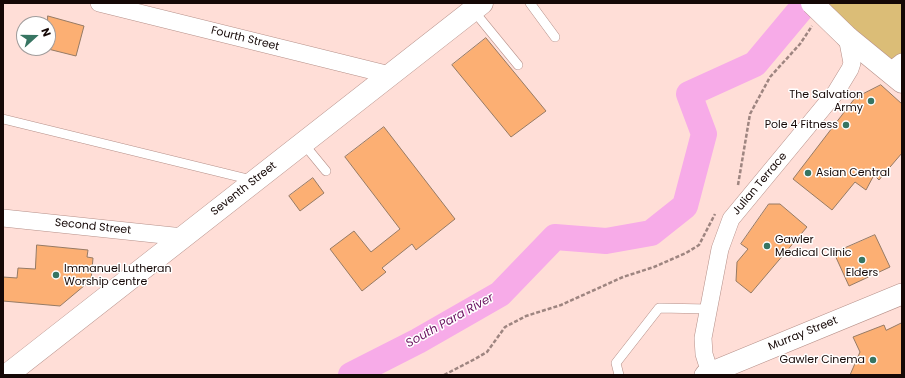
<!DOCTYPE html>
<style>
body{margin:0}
#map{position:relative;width:905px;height:378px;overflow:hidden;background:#ffded7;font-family:Poppins,sans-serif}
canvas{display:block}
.frame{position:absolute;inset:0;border:4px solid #150806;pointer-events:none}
.north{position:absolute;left:16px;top:16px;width:40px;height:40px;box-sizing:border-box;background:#fff;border:1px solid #a19c9b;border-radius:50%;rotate:69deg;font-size:11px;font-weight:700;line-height:16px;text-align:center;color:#150806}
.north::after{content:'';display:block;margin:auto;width:14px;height:18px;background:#377562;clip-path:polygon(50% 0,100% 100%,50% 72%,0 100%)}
</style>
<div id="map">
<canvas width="905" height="378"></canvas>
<div class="frame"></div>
<div class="north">N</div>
</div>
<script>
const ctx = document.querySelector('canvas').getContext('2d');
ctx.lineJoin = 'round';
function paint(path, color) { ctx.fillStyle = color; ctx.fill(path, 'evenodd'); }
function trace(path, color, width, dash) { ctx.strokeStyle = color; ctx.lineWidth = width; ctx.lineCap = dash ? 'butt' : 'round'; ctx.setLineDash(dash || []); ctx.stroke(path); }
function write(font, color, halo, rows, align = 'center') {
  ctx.font = font + ' Poppins,sans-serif'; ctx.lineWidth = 3; ctx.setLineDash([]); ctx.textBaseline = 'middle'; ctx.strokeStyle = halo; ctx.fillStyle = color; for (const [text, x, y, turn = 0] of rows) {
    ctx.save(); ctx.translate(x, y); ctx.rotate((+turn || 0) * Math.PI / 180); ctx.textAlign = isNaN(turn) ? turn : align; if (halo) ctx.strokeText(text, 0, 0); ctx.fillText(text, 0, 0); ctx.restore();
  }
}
paint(new Path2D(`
 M812,3H902V62L889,72Z`), '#dbbd77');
trace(new Path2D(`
 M351,375L418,341L500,294L555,237L606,241L651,233L685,206L704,134L689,94L755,64L806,3`), '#f7abe8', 26);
const building = new Path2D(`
 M48,16L84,26L76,56L48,49Z
 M486,38L546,111L511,137L452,65Z
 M881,85L902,104V153L879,180L874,175L866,190L855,182L832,210L793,179L855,98Z
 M384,127L455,219L416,250L412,244L382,268L386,272L362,291L330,249L354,231L371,252L400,229L345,157Z
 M313,178L324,193L300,211L289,196Z
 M769,204H780L807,227L751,293L736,281L737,262L748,249L741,244Z
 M875,235L890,267L849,286L834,253Z
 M37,245L88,250L87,257L93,258L91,280L60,306L3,301V277L17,278L18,268L35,269Z
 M902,323V375H850L860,352L853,337L884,325L886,330Z`);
paint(building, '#fcaf73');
trace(building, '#967a64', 1);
const service = new Path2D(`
 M530,3L555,37
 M473,10L518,65
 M3,119L252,180
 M303,143L326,171
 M619,375L616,363L659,308L708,309`);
const minor = new Path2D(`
 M99,3L390,75
 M889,72L902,62
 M3,218L183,237
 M710,373L704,354L703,338L720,249L731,219L836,92L850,69L852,63L847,37`);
const tertiary = new Path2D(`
 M705,375L902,294`);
const secondary = new Path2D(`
 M7,375L482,3`);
const primary = new Path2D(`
 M847,37L902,82`);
trace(service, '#b69089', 10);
trace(minor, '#b69089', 18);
trace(tertiary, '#b69089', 22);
trace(secondary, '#b69089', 23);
trace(primary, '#b69089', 23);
trace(new Path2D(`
 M738,185L750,114L770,77L800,44L812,26
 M444,375L475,359L487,352L505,327L526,316L561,305L623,277L654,267L686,253L699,245L715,214`), '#9e8580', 2.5, [4, 2]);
trace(service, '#fff', 9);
trace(minor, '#fff', 17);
trace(tertiary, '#fff', 21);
trace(secondary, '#fff', 22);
trace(primary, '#fff', 22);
const primaryBridge = new Path2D(`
 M812,3L847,37`);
trace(primaryBridge, '#b69089', 23, []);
trace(primaryBridge, '#fff', 22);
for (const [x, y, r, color] of [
 [871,101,4,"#377562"],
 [846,125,4,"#377562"],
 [808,173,4,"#377562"],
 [767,246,4,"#377562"],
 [862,260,4,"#377562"],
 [56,275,4,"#377562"],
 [873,360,4,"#377562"]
]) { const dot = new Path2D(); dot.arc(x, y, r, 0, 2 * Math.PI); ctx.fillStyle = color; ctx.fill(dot); trace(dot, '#fff', 1.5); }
write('11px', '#150806', '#fff', [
 ["Fourth Street",245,39,14],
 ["Julian Terrace",760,184,-50],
 ["Seventh Street",244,189,-38],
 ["Second Street",93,227,6],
 ["Murray Street",803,334,-22]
]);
write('11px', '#150806', '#fff', [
 ["The Salvation",863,95],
 ["Army",863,108],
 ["Pole 4 Fitness",838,125],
 ["Asian Central",816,173,"left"],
 ["Gawler",775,240,"left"],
 ["Medical Clinic",775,253,"left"],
 ["Immanuel Lutheran",64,269,"left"],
 ["Worship centre",64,282,"left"],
 ["Elders",862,273,"center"],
 ["Gawler Cinema",865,360]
], 'right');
write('italic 12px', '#6b1461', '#fff', [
 ["South Para River",450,321,-29]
]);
</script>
